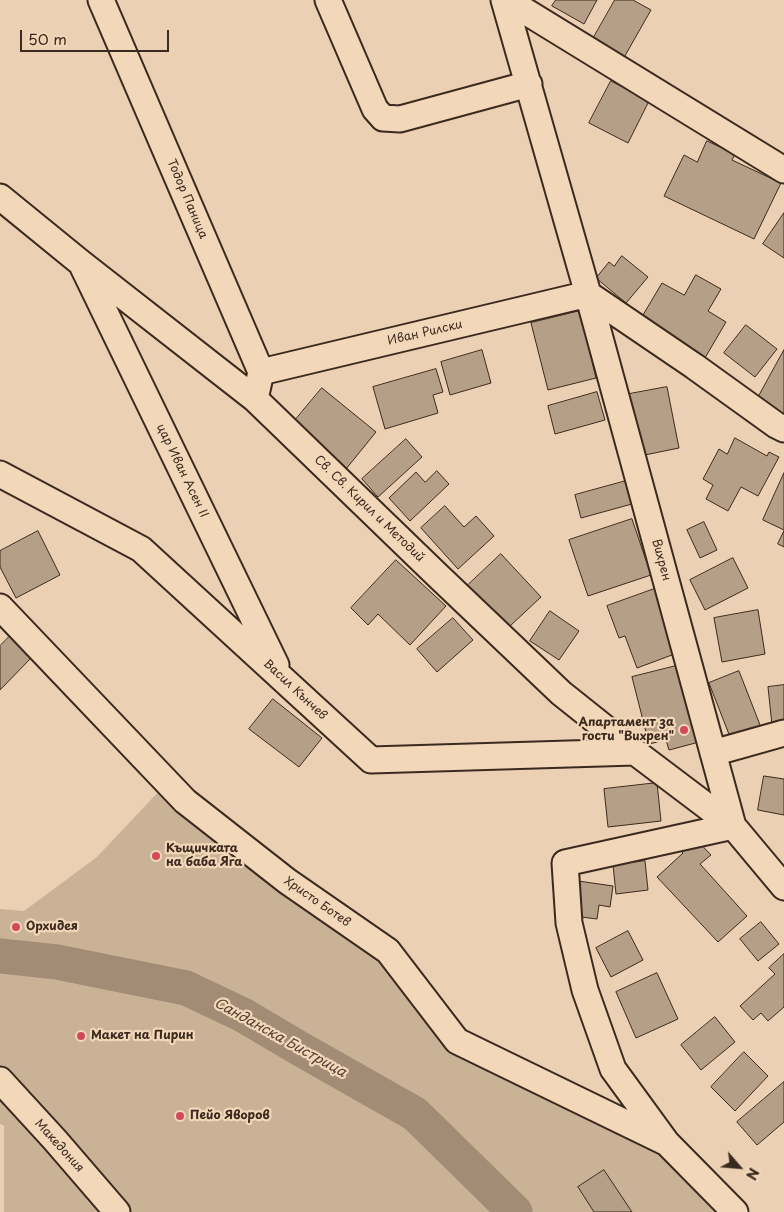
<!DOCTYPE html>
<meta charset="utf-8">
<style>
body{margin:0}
#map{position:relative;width:784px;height:1212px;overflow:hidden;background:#ebd0b3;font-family:"Playpen Sans",sans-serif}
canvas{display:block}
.north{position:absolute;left:714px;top:1142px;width:50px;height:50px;-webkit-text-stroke:4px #f2d7b9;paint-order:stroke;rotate:117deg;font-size:14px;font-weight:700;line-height:20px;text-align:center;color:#3b2a1e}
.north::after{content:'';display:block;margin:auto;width:18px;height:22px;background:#3b2a1e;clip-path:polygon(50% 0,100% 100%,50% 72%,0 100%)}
.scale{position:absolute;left:20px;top:30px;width:149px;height:22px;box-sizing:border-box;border:2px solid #3b2a1e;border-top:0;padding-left:6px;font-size:15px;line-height:18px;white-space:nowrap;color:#3b2a1e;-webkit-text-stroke:4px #f2d7b9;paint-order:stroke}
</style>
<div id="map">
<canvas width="784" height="1212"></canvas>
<div class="north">N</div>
<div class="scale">50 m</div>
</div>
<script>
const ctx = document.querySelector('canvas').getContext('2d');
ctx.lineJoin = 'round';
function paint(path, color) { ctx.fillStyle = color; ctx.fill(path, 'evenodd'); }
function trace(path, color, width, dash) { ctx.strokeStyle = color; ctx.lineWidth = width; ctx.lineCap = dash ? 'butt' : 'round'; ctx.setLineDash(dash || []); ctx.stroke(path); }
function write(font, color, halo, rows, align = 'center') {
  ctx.font = font + ' "Playpen Sans",sans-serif'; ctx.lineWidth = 4.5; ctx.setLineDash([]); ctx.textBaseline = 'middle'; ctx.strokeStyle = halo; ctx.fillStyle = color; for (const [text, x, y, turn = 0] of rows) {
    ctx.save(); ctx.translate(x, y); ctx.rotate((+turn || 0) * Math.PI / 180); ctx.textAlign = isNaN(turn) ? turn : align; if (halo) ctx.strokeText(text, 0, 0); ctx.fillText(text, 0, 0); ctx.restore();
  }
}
paint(new Path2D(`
 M161,789L379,947L456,1046L670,1152L725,1212H4V1126L0,1124V909L24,911L97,857Z`), '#cab297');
trace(new Path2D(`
 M0,956L57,962L186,988L243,1015L297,1047L415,1114L515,1212`), '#a38c75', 35);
const building = new Path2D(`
 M556,0H597L584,24L552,6Z
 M615,0H633L651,10L622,61L590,44Z
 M611,81L649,101L628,143L589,123Z
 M707,141L735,154L732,160L781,183L754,239L664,196L684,155L697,162Z
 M784,213V258L763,244Z
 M622,256L648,277L626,303L596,278L609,262L614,266Z
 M696,275L721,289L708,311L726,322L702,363L640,320L662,283L684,295Z
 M580,311L596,378L548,390L531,323Z
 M746,325L777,349L755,377L724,353Z
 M482,350L491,383L450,395L441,362Z
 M784,350V421L754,405Z
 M436,369L443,392L433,395L438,413L385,429L373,387Z
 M667,387L679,448L635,457L624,395Z
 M322,388L376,432L346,469L292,424Z
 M597,392L605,420L555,434L548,406Z
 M735,438L767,456L769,452L779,457L758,496L741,487L728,511L706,499L713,485L703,479L719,449L727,454Z
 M406,439L422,457L378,497L362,479Z
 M437,471L449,484L410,521L389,498L416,472L425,482Z
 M784,473V530L763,520Z
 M626,481L632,504L581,518L575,495Z
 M445,506L464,527L476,516L494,536L458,569L421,528Z
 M632,519L651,575L588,596L569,540Z
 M704,522L717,550L700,558L687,530Z
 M38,531L60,575L16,598L0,567V551Z
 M784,531V547L778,544Z
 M501,554L541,597L509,627L492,609L489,611L466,587Z
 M733,558L748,588L705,610L690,580Z
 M396,560L446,606L410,645L378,614L368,625L351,608Z
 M657,588L680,652L637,668L625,636L619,638L607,606Z
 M758,610L765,654L722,662L714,618Z
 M550,611L579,631L559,660L530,641Z
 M453,618L473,640L437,672L417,649Z
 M10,636L32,657L0,690V646Z
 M684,664L703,741L669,750L666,740L649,744L632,677Z
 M739,671L762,730L732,742L709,683Z
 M784,685V724L772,725L768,687Z
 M273,699L322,738L299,767L249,729Z
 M764,776L784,779V815L758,810Z
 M657,783L661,821L608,827L604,789Z
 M693,836L711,855L700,864L747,916L718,942L657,877L683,853L680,849Z
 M645,861L648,890L616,894L613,865Z
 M578,881L613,886L610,907L599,905L597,919L573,916Z
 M761,922L779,944L758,961L740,939Z
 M628,931L643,960L611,977L596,948Z
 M784,954V1007L768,1021L761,1013L753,1020L740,1006L775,974L769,968Z
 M657,973L678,1019L636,1038L616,992Z
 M715,1017L735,1042L701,1070L681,1045Z
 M744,1052L768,1076L735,1111L711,1087Z
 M784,1082V1122L757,1145L737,1122Z
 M604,1170L632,1212H594L578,1187Z`);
paint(building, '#b69f87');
trace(building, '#3b2a1e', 1);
const minor = new Path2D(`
 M101,0L261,372L255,399
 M328,0L375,109L383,118L400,119L529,84
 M504,0L588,294L733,826
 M507,0L784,170
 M0,197L81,263L255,399L434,572L561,693L635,752L733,826L784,887
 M83,267L276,665
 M588,294L694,366L776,425L784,429
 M261,372L588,294
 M0,474L141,549L371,760L635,752
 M0,607L185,801L287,881L388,951L457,1041L667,1143
 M713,753L784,733
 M733,826L565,863L569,923L585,990L613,1069L667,1143L735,1212
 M0,1080L55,1140L117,1212`);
trace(minor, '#3b2a1e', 29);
trace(minor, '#f2d7b9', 25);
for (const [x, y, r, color] of [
 [684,730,5,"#d1495b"],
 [156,856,5,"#d1495b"],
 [16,927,5,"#d1495b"],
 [81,1036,5,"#d1495b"],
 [180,1116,5,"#d1495b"]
]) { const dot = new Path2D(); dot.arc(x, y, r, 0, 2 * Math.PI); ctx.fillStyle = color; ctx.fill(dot); trace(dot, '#f2d7b9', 2); }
write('12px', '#3b2a1e', '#f2d7b9', [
 ["Тодор Паница",187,199,67],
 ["Иван Рилски",425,333,-13],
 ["цар Иван Асен II",182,471,64],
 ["Св. Св. Кирил и Методий",369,509,44],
 ["Вихрен",661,560,75],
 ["Васил Кънчев",295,690,43],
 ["Христо Ботев",317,902,35],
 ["Македония",59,1146,48]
]);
write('bold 12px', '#3b2a1e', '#f2d7b9', [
 ["Апартамент за",674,723,"right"],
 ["гости \"Вихрен\"",674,737,"right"],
 ["Къщичката",166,849],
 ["на баба Яга",166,863],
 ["Орхидея",26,927],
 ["Макет на Пирин",91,1036],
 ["Пейо Яворов",190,1116]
], 'left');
write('italic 14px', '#554234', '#f2d7b9', [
 ["Санданска Бистрица",280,1038,29]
]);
</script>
